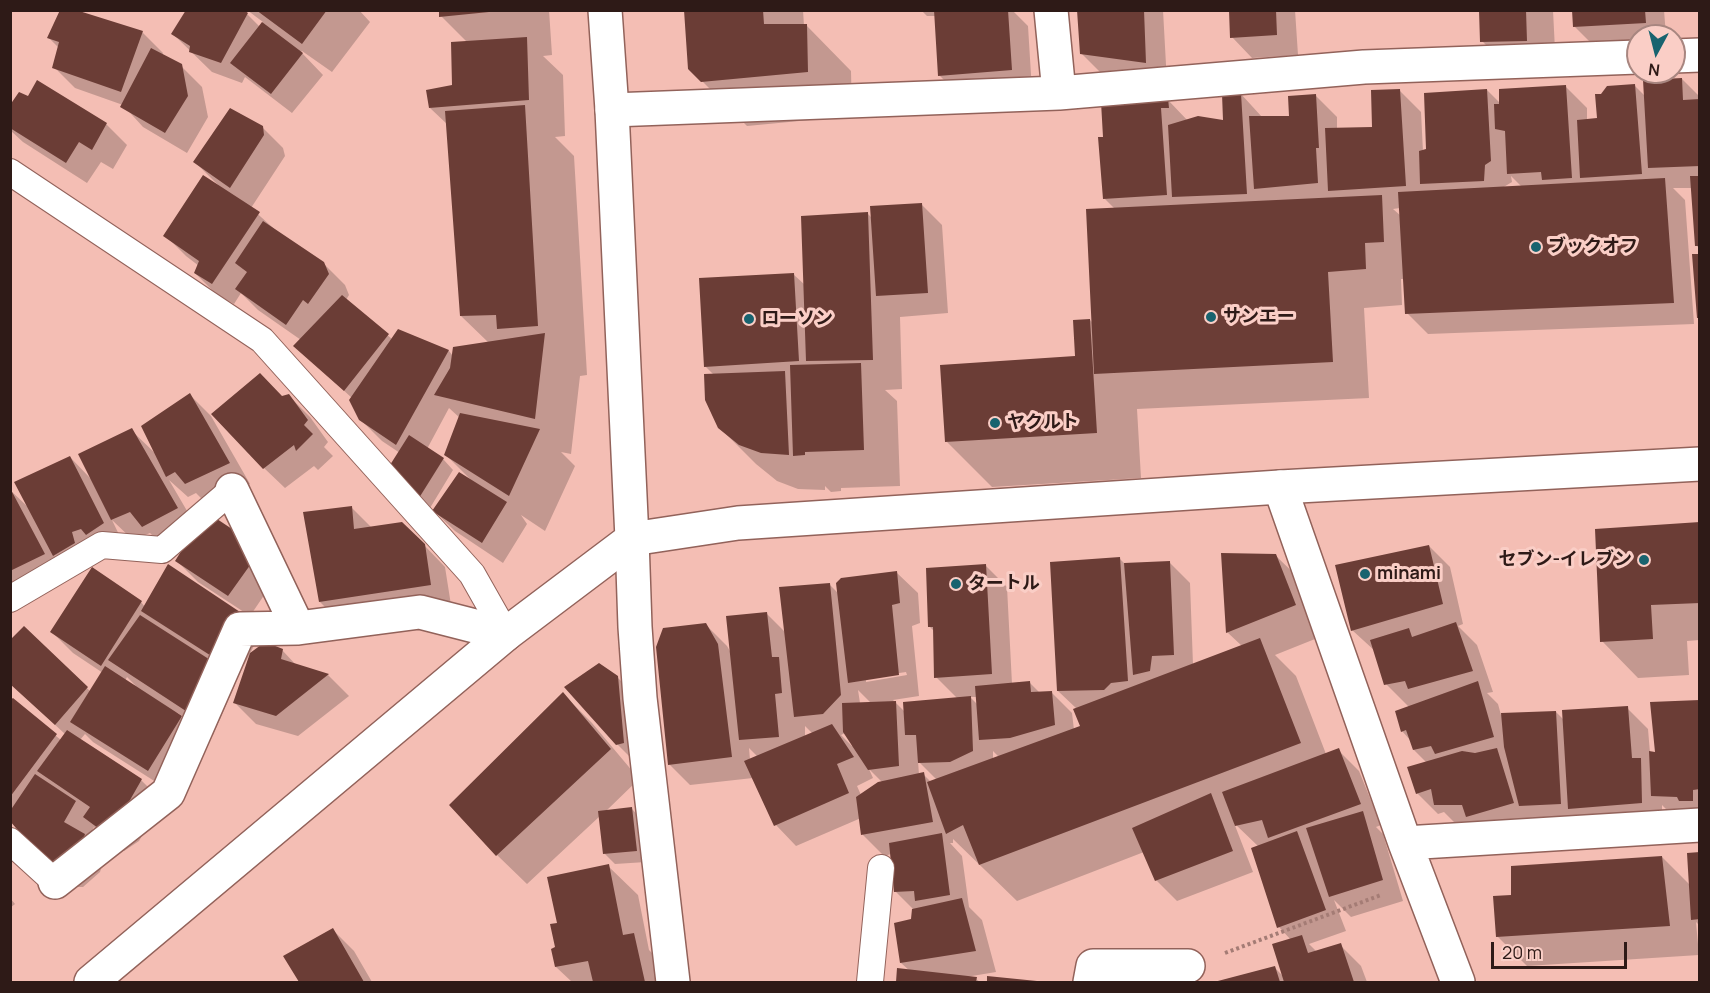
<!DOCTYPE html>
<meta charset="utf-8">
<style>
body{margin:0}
#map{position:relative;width:1710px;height:993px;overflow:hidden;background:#f4beb4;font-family:Manrope,sans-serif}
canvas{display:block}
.frame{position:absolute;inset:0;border:12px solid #2e1a17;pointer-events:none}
.north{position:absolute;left:1626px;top:24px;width:60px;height:60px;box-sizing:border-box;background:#facec6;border:2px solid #a88680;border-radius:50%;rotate:187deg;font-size:16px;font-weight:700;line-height:24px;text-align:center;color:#2e1a17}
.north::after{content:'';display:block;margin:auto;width:21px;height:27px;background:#18636f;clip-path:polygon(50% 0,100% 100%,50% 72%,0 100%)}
.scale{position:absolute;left:1491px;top:942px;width:136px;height:27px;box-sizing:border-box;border:3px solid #2e1a17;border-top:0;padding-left:8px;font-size:18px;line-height:21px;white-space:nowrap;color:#2e1a17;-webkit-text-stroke:4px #facec6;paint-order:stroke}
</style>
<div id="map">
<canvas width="1710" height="993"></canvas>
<div class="frame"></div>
<div class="north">N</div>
<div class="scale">20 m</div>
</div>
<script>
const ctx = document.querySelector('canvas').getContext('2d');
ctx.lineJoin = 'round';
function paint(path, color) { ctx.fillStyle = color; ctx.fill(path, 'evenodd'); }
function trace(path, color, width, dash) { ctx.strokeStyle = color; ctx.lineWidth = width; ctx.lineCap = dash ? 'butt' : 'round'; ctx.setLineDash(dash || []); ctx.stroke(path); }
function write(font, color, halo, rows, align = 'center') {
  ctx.font = font + ' Manrope,"Noto Sans JP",sans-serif'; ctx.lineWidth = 6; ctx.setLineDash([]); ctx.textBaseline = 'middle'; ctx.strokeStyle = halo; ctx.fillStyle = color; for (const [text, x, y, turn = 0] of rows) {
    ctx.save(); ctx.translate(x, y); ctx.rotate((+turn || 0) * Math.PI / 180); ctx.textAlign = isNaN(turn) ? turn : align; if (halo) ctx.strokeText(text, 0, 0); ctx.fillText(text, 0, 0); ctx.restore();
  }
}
paint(new Path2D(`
 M247,10H359L370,22L332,72L302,51L301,52L323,75L292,113L245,77L242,83L212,72L173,34L247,14L260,27L263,22Z
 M440,10H549L552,55L543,56L563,75L565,136L555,137L574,156L587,375L580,376L571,454L561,452L575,466L545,531L521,515L527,524L503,563L455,531L434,511L471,480L446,455L460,418L449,408L427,449L443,459L453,470L430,508L420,497L400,453L382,441L360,419L352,398L295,346L301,340L258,310L241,293L234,304L216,294L195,273L199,266L186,256L165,235L218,185L195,162L262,127L283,148L285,156L251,208L281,235L323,263L345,285L349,295L346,300L392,339L398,330L449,351L453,356L489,343L461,316L448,125L430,108L453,86L468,43L441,16Z
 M685,10H803L804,26H807L851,71L852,116L747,126L689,68Z
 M921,10H1016L1013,11L1028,26L1032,91L960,96L939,75L936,16H927Z
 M1079,10H1163L1167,83L1102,74L1081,53Z
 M1230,10H1295L1298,55L1252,58L1232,37Z
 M1480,10H1553L1556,70L1512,71L1482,41Z
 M1573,10H1664L1666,36H1638V45L1595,47L1574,26Z
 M142,32L163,53L162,56L181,66L202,87L208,117L187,153L143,127L123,105L75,88L54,67L59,48L49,38Z
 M1682,79L1700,97V249L1697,246L1692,188H1673L1685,200L1694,324L1428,334L1407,313L1405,279H1401L1402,305L1364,308L1369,398L1137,409L1141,478L992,487L947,442L1077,357L1090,320L1094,324L1115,209L1104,198L1105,139L1168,100L1188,121L1225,122L1241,94L1262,117H1291L1316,96L1337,117V129L1374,128L1400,91L1421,112L1423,152L1427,150L1487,90L1501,104L1566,87L1587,108V120H1598L1635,86L1645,96ZM1511,176L1522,187L1502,188L1512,182ZM1400,208L1401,216L1393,209Z
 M10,108L106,124L127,145L113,169L101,162L87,183L23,142L10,130Z
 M921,204L942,225L948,313L900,317L902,389L885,390L897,401L900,486L841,488V491L831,492L825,486V490L798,489L777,481L756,464L719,427L714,375L705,366L793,274L805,285L868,214L873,219Z
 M190,395L211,416L250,484L207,504L196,493L188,497L169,480L197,528L273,582L250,616L198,582L177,561L195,531L164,547L150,533L133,540L112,520L124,545L75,576L55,555L64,575L10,597V490L28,507L70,457L90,478L131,430L156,454Z
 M289,396L310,417L328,442L324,447L333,456L318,470L314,466L285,488L264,468L282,397Z
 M352,508L372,528L424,545L445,567L451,605L341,623L320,602Z
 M1700,524V640L1687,641L1689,675L1638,678L1602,641Z
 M1429,546L1450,567L1463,624L1458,626L1477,645L1493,692L1487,693L1498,704L1501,715L1556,712L1565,721L1627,708L1648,729L1650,753L1657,754L1700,702V820L1674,817L1662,805V823L1541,827L1532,817L1534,823L1457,825L1444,812L1438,814L1417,793L1427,763L1414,750L1411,741L1402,731L1409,707L1386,684L1375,651L1352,630Z
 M1276,556L1306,585L1325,635L1275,655L1296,676L1326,754L1338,750L1359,771L1381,825L1376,827L1383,834L1403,901L1351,917L1334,900L1346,931L1309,944L1317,952L1340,945L1361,966L1367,982H1216L1274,967L1283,976L1291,940L1279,927L1259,847L1234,823L1253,872L1177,901L1156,880L1144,852L1017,901L953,839V843H950L962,856L969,907L982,920L996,972L966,977L976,979L980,982H897L899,970L910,971L901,963L912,920L913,909L896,892L891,854L884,856L863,835L861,818L796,846L776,825L753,778L690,785L669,764L706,625L727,646L731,653L767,614L786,633L829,584L839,594L897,573L918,593L920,623L912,626L919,696L893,700L905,712L958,699L936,677L935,632L929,626L986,566L1007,587L1012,684L1030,683L1040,693L1051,692L1072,713L1074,730L1082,727L1077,709L1058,691L1120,559L1125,564L1169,562L1190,583L1193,665L1242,646L1227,632ZM906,672L907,675L866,682V678ZM858,690L871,703H860ZM970,697H978V705ZM805,726L813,734L805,737ZM845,733L853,745L852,746L841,735ZM749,748L758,757L750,760ZM993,751L999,757L993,759ZM918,761L937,780L931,782L923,774L919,775ZM869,769L882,782L861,795L857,786L873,778Z
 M141,602L145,607L260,634L237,679L219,669L235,685L213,735L176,712L202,738L170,791L93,742L85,734L80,740L141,780L162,801L139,841L124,851L105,838L94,827L87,839L105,856L100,872L83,887H71L10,808V699L61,740L65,734L10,683L24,628L91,692L103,673L73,653L52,632ZM127,677L136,686L125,681Z
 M282,650L297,666L328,675L349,696L298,736L256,724L235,703Z
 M617,677L647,707V774L617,744Z
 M563,694L592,723L639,779L605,812L632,809L642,820L646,862L615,864L605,854L600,816L527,884L497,855Z
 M1700,854V926L1696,922L1699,955L1527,966L1497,936L1513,897L1662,857L1691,886Z
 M608,866L638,895L649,950L663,964L668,982H572L556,967L559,924Z
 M10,898L15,904L10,908Z
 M333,930L354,951L372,982H301L285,956Z
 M989,977L1037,982H988Z`), '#0003');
paint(new Path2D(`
 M60,10H76L143,31L121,92L52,68L59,42L47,38Z
 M186,10H244L248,13L221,63L189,52L190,46L171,34Z
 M256,10H327L302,44Z
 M439,10H489V12L439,17Z
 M684,10H763L764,24H807L808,72L701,82L688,69Z
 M934,10H1008L1012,70L938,76Z
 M1077,10H1144L1146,63L1080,54Z
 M1229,10H1276L1277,35L1230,38Z
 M1479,10H1526L1527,41L1480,42Z
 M1572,10H1645L1646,23L1573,27Z
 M262,22L303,53L271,94L230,63Z
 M527,37L529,100L429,108L426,90L452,85L451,42Z
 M151,48L182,64L188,96L165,133L120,107Z
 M1682,78L1683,100L1700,99V166L1648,168L1643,80Z
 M37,80L107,123L92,150L79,142L66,163L10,128V105L19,92L28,96Z
 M1635,84L1642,174L1580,178L1577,120L1597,118L1595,94H1601L1607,86Z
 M1566,85L1572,178L1542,180L1541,172L1507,174L1505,131L1495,129L1494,104H1499V89Z
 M1400,89L1406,186L1328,191L1325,128L1372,127L1371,90Z
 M1487,89L1491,161L1485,165L1484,181L1420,184L1419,151L1426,149L1424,93Z
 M1241,93L1247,194L1172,197L1168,125L1198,116L1223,120L1222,94Z
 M1316,94L1319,148H1316L1318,183L1254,189L1249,116H1289L1288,96Z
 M1168,98L1169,108H1161L1167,195L1103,199L1098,137H1103L1101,102Z
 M525,105L538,326L497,329L496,315L460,316L445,111Z
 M230,108L263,126L264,135L230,188L193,162Z
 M203,175L260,212L212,284L194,273L199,261L163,236Z
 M1690,176H1700V246H1695Z
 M1665,178L1674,303L1405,314L1398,192Z
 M1382,195L1384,242L1365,243L1366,269L1328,272L1333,362L1094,374L1086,209Z
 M922,203L928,293L876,296L870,206Z
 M868,212L873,360L806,361L801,216Z
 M263,221L324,262L329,274L308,304L303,300L286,325L235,289L247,272L235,263Z
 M1692,254H1700V318H1697Z
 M794,273L799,361L704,367L699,278Z
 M342,295L389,334L344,391L293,346Z
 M1090,319L1097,433L945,442L940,365L1075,356L1073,320Z
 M398,329L449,350L396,445L359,420L349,400Z
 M545,333L535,419L434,395L450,368L453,347Z
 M861,363L864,450L805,452V455L793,456L790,365Z
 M785,371L789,455L761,453L739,445L718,428L705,400L704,374Z
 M260,373L282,396L289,394L308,420L304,425L313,434L296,451L294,445L263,469L211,414Z
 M190,393L230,463L185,484L175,472L166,477L141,426Z
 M460,413L540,429L509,496L444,455Z
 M132,428L178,508L142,527L130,512L111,520L78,454Z
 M409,435L444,458L419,498L390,465Z
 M70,456L104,523L86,535L81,529L72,532L75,543L53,556L14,482Z
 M459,472L507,502L482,543L432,511Z
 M10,488L45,554L10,571Z
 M352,506L354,529L402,522L425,544L431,585L319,602L303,512Z
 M211,515L241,535L253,561L228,596L175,561L199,523Z
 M1700,522V603L1651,605L1653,639L1600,642L1595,529Z
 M1429,545L1443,604L1351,631L1335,565Z
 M1221,553L1276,554L1296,605L1226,633Z
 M1120,557L1128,681L1111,683L1104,690L1057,691L1050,562Z
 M1170,561L1174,655L1152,656L1150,671L1133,675L1124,563Z
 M168,564L240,612L216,659L141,611Z
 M986,564L992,674L934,678L933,627H928L926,568Z
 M92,567L142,601L101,666L50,632Z
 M897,571L900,603L892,605L899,675L848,683L836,583L841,578Z
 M830,583L841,695L823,714L794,717L779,587Z
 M767,612L772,657H779L782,693L775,694L779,737L739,740L726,616Z
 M140,615L215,663L192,715L108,660Z
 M1456,622L1473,671L1408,689L1405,681L1384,685L1370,640L1409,628L1412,637Z
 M706,623L718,644L732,757L668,765L656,647L663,628Z
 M24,626L88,687L55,725L10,684V640Z
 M1260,638L1301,743L979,865L963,825L946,834L927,782L1080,726L1073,709Z
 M265,642L283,649L281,659L329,674L276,716L233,703L250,653Z
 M599,663L618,676L624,743L616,745L564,687Z
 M105,666L182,716L148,771L70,722Z
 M1030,681L1031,692L1052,691L1055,725L1010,738L979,740L975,686Z
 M1478,681L1494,737L1435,754L1431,746L1413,750L1406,730L1401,732L1395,711Z
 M563,692L611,749L496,856L449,805Z
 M971,696L973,751L950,762L918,763L916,735H905L903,702Z
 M13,698L57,734L10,797V700Z
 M1700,700V789L1693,790V801H1679L1677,797L1651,796L1649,751L1655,752L1650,702Z
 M896,701L899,766L868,770L843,732L842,703Z
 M1628,706L1632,758H1641L1642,803L1568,809L1562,710Z
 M1556,711L1561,804L1519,806L1504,747L1501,713Z
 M832,724L854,757L837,764L849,793L774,826L744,761Z
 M67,730L142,779L118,821L102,831L83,817L90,807L37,771Z
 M1339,748L1361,804L1268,838L1262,820L1235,826L1222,792Z
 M1497,748L1514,803L1466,817L1462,805H1434L1431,789L1416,794L1407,767L1462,751L1475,753Z
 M924,772L933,822L861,835L856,797L878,782Z
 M35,774L76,801L64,822L85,834L80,851L49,867L10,821V811Z
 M1211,793L1233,851L1155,881L1132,828Z
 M632,807L637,851L603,854L598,811Z
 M1363,811L1383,880L1329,897L1306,828Z
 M1297,831L1326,910L1277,928L1251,848Z
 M942,833L950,895L915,901L914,891L894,892L889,843Z
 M1700,852V919L1691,920L1687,853Z
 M1662,856L1670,926L1496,937L1493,896L1511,895V866Z
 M609,864L623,935L634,933L645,982H593L588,961L555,967L551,949L555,947L550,924L557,923L547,877Z
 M962,898L976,951L900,963L894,923L911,919L912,909Z
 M333,928L364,982H299L283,956Z
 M1302,935L1308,953L1341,943L1354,982H1284L1272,944Z
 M1275,966L1280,982H1214Z
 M897,968L977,977L976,982H896Z
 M987,976L1037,981V982H987Z`), '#6b3d36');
const service = new Path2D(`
 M10,172L262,340L472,574L506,634
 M10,599L102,545L162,550L232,490
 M10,841L55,882
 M870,982L881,868`);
const minor = new Path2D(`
 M1051,10L1059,93
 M1674,56L1700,55
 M612,110L1059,93L1364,67L1638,57
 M1280,487L1405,843L1458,982
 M232,490L298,628
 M632,539L635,627L640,698L673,982
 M1405,843L1700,825
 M55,882L168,793L240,629L298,628L420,612L506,634
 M1090,982L1093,966H1188`);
const tertiary = new Path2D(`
 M605,10L612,110L632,539
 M91,982L506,634L632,539L738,523L1280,487L1700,464`);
trace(service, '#92625a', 28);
trace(minor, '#92625a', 36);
trace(tertiary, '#92625a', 36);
trace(new Path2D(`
 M1225,953L1381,895`), '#a47c75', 4, [3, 3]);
trace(service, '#fff', 26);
trace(minor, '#fff', 33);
trace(tertiary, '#fff', 33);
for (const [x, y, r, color] of [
 [1536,247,6,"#18636f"],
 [1211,317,6,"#18636f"],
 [749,319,6,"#18636f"],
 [995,423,6,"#18636f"],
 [1644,560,6,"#18636f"],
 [1365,574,6,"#18636f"],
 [956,584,6,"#18636f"]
]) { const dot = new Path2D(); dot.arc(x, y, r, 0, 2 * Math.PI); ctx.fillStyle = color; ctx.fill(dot); trace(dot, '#facec6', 2); }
write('bold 18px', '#2e1a17', '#facec6', [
 ["ブックオフ",1548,247],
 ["サンエー",1223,317],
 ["ローソン",761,319],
 ["ヤクルト",1007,423],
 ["セブン-イレブン",1632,560,"right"],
 ["minami",1377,574],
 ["タートル",968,584]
], 'left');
</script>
